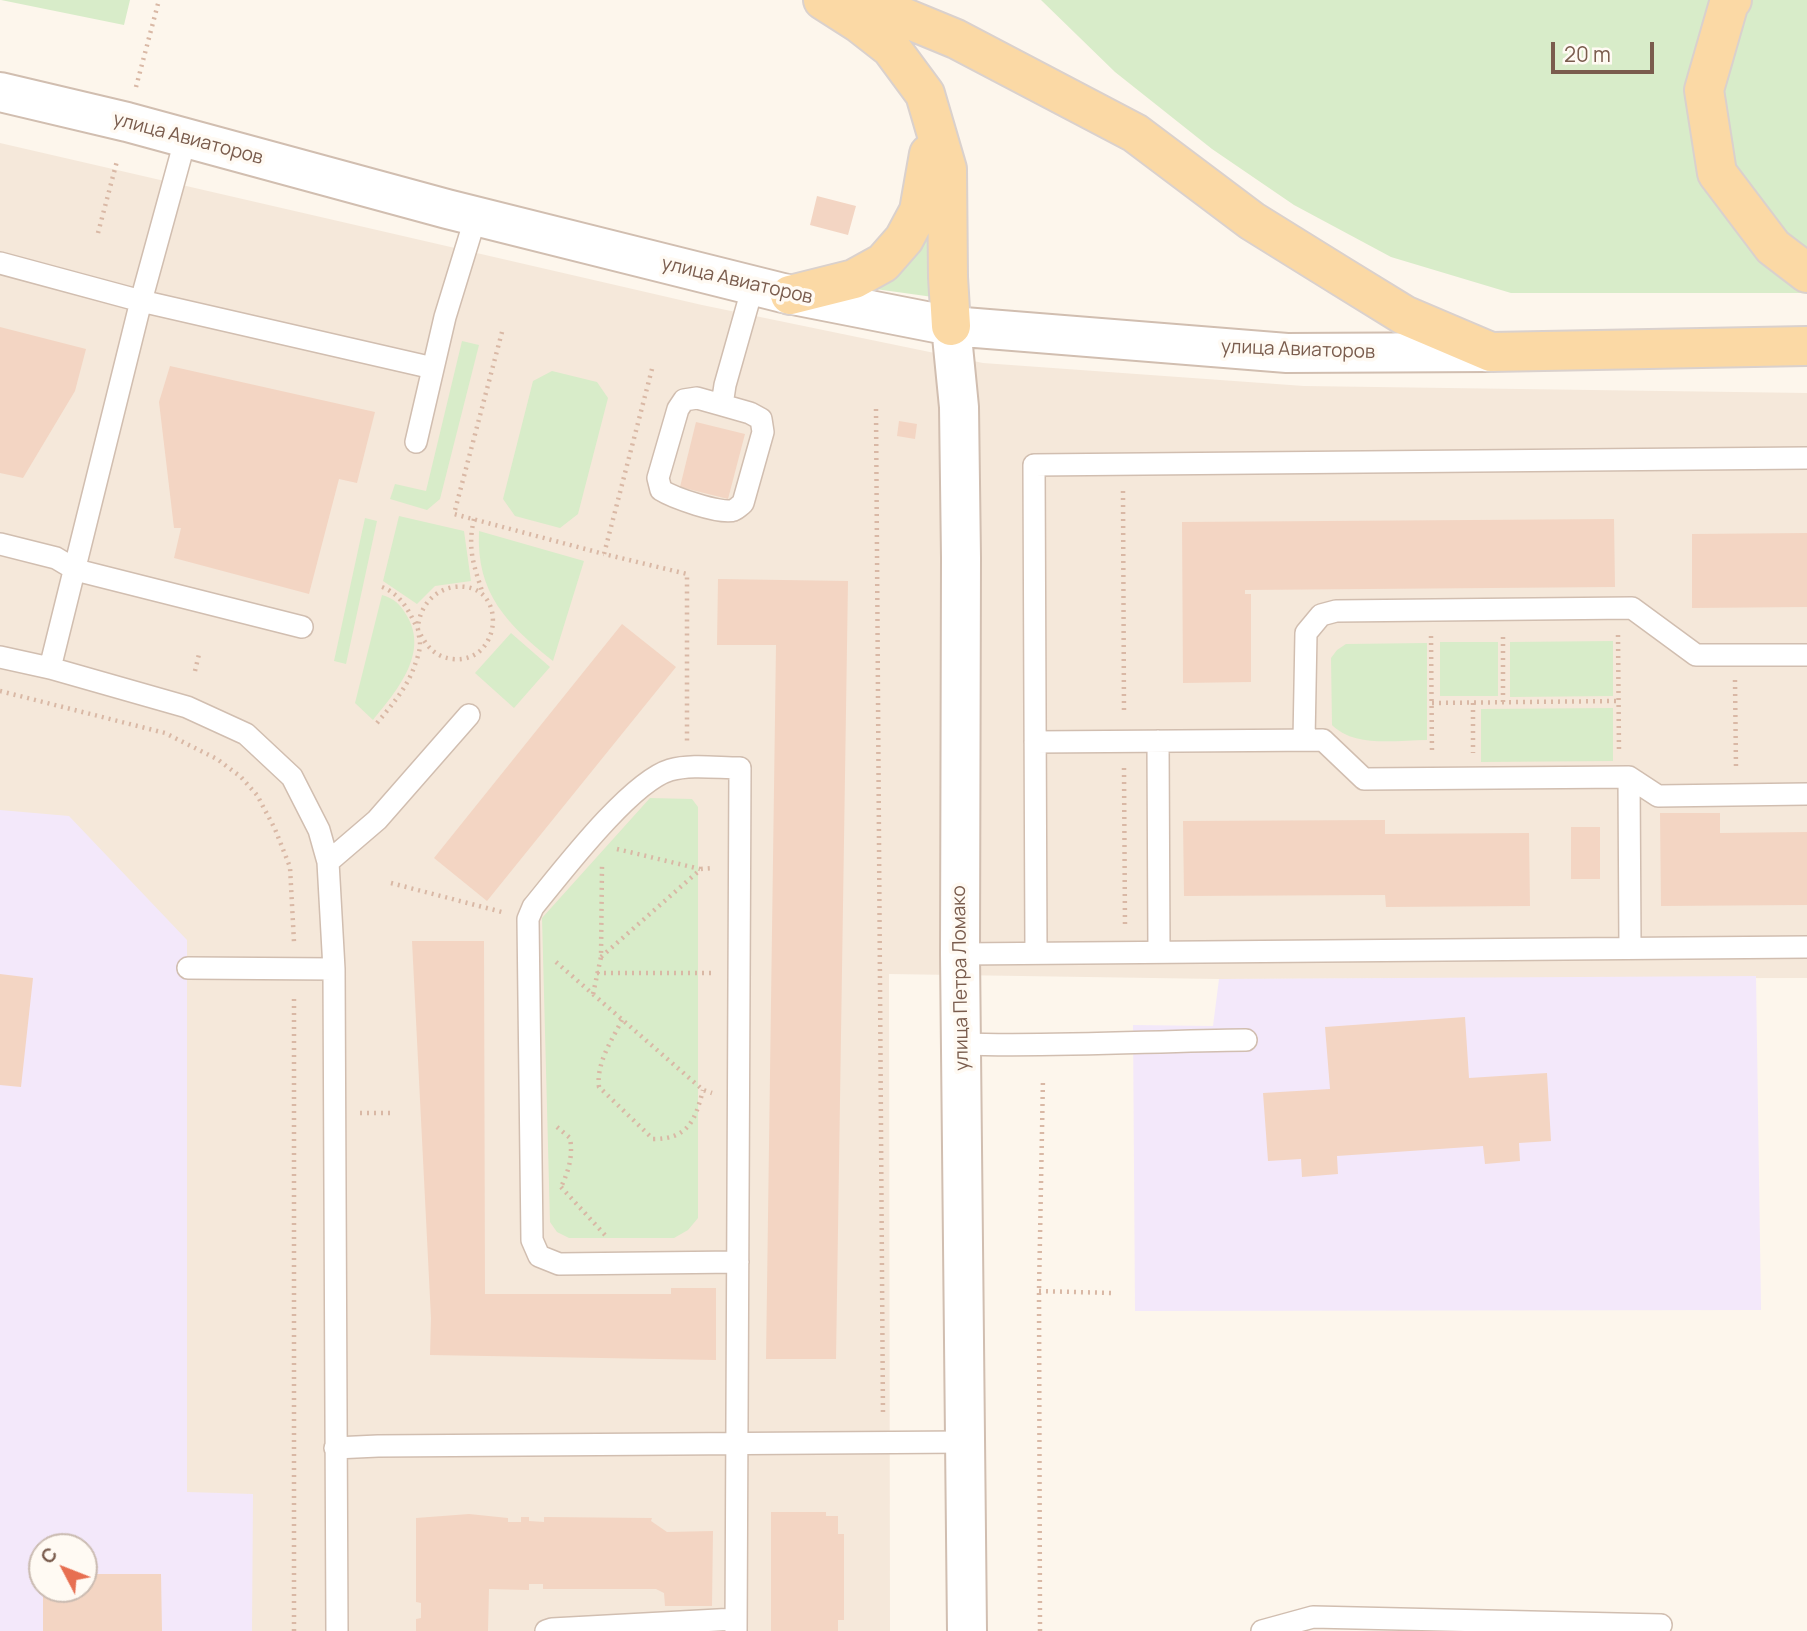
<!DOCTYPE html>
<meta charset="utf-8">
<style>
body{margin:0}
#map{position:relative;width:1807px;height:1631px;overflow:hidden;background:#fdf6ec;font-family:Manrope,sans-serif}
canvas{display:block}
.north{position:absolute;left:28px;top:1533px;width:70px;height:70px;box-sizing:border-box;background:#fffaf3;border:2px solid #cabbb1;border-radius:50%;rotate:312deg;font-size:19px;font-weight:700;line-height:28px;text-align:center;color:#7a5c4d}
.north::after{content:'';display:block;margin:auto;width:24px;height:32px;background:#e76f51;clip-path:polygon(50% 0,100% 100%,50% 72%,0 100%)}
.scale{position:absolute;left:1551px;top:42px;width:103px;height:32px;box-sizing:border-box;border:4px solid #7a5c4d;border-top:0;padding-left:9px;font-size:21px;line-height:24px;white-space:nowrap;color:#7a5c4d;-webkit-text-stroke:5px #fffaf3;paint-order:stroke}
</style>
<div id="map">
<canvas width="1807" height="1631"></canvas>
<div class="north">С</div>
<div class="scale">20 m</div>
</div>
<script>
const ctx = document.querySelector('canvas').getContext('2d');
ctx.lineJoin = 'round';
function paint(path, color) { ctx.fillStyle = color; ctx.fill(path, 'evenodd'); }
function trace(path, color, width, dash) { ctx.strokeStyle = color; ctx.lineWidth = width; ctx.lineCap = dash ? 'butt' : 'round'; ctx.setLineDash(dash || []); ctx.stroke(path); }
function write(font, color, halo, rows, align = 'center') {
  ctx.font = font + ' Manrope,sans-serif'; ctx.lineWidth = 7; ctx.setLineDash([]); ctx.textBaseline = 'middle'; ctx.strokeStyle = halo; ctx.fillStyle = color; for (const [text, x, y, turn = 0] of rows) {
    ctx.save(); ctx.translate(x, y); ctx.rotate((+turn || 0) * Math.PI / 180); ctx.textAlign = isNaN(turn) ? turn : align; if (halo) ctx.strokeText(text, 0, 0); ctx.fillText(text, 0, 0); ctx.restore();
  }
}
paint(new Path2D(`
 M0,143L702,305L983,363L1304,386L1807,393V978L1219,979L889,974L890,1631H0ZM42,1547H84V1589H42Z`), '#f5e8da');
paint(new Path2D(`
 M0,810L69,816L187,940V1492L253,1494L252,1631H0ZM42,1547H84V1589H42Z
 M1756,976L1761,1310L1135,1311L1133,1025L1213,1026L1219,979Z`), '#f3e8fa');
paint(new Path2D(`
 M1,0H130L124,25Z
 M1041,0H1807V293H1511L1391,257L1294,205L1212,149L1115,72Z
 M937,193L933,297L868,288Z
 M462,341L479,345L440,499L427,510L390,499L395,484L426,491Z
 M552,371L597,382L608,398L578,514L560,528L515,516L503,499L533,381Z
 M399,516L464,531L471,581L435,586L417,604L383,581Z
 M365,518L377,521L346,664L334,661Z
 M479,531L584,561L553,661C507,624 476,594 479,531Z
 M382,595C395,599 400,604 407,616C429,653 397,691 373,720L355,703Z
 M511,633L550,667L514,708L475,673Z
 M1613,641V696L1510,697V642Z
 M1440,642H1498V696H1440Z
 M1427,643V740C1396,740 1355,748 1332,725L1331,658L1337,650L1346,644Z
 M1613,708V761L1481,762V709Z
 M650,798L692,799L698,807V1218L688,1230L674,1238H569L557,1232L550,1222L542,918Z`), '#d8ecc9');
paint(new Path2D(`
 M817,196L856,206L848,235L810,225Z
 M0,327L86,349L75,391L23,478L0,473Z
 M170,366L375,412L357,483L339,479L309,594L174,558L181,528H174L159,402Z
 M899,421L917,424L915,439L897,436Z
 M696,422L745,434L728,499L680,487Z
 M1614,519L1615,587L1245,590V594H1251V682L1183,683L1182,522Z
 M1807,533V607L1692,608V534Z
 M718,579L848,581L836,1359H766L776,645H717Z
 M622,624L676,667L487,901L434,858Z
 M1660,813H1720V833L1807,832V905L1661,906Z
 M1385,820V834L1529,833L1530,906L1386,907L1385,895L1184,896L1183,821Z
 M1571,827H1600V879H1571Z
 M412,941H484L485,1294H671V1288H716V1360L430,1355L431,1318Z
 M0,974L33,978L21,1087L0,1085Z
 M1465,1017L1469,1078L1547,1073L1551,1141L1519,1143L1520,1161L1485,1164L1483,1146L1337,1156L1338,1174L1302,1177L1301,1159L1268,1161L1263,1093L1330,1089L1325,1027Z
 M771,1512H826V1516H838V1534H844V1620H838V1631H771Z
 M469,1514L508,1518V1522H521V1517H529V1521L544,1522V1517L652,1518L651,1521L667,1532L713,1531L712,1606H665L664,1593L656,1589H543V1584H529V1590L489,1589L488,1631H416V1619L421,1618V1603L416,1602V1518Z
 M84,1574H161L162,1631H43V1589H84Z`), '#f3d5c3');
const lane = new Path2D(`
 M0,263L141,301L433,368
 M722,405L697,398L684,400L678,409L658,478L661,490C672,497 721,515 734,510C735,510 742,504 743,503L763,432L761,419L750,413L722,405L725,385L753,286
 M416,442L445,317L476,216
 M0,544L56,558L76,570L302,627
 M0,657L50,668L187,707L246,734L292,777L319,830L328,862L334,969L337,1631
 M50,668L141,301L186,137
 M1304,740L1306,633L1321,615L1336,611L1632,608L1696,655H1807
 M1158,741L1159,952
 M1035,742L1323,740L1364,779L1629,777L1658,796L1807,794
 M1629,777L1630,948
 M328,862L377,820L469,715
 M1036,953L1034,465L1807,458
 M960,954L1807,947
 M188,968L334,969
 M962,1044C1057,1047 1151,1041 1246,1040
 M335,1448L378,1446L966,1442
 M546,1631L552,1629L736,1619
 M736,1631L740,768C718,768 691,764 670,770C630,782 561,873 533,907L528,919L532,1240L539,1256L559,1264L738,1262
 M1262,1631L1313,1617L1661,1625`);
const street = new Path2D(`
 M0,92L127,122L447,209L783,293L951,326L1287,353L1491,352
 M951,326L959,407L961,558L960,954L967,1631`);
const primary = new Path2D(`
 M823,0L859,23L891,48L925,94L947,169L948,277L951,326
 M851,0L876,6L956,39L1135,133L1252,221L1339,275L1404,315L1491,352L1807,346
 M1732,0L1729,3L1704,90L1717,173L1773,247L1807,273
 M790,295L854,279L883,263L904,239L919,211L929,154`);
trace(lane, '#d1beb0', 24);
trace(street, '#d1beb0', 42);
trace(primary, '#dad1cd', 42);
trace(new Path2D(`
 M136,87L159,0
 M98,233L117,161
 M502,332L454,514L604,554
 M652,369L604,554L687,574V741
 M876,409L883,1417
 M1123,491L1124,713
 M474,519C467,549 474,566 483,594
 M1618,635L1619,752
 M1431,636L1432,754
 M1503,637V703
 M195,671L199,654
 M1735,680L1736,769
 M0,691L165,733L217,759L241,777L257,795L275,829L290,867L294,942
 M1432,703L1618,701
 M1473,703V753
 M377,723C391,706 405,690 413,670C416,662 420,652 420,644C420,639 418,633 418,628C419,608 433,590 454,587C509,580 503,664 453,659C412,655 421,602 382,587
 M1124,768L1125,927
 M617,849L700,869
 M391,883L502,912
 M601,957L701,869L714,868
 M556,962L703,1090L712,1093
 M597,973H712
 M593,994L601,957L602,866
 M622,1020C612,1040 596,1063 599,1087L653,1139C688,1139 695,1121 703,1090
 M360,1113H390
 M557,1127L570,1138C573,1156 569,1170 561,1187
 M561,1187L605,1235
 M1039,1291L1112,1293
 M294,1631V996
 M1040,1631L1039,1291L1043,1078`), '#d9b8a5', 4.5, [2, 5]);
trace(lane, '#fff', 21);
trace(street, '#fff', 38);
trace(primary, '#fbd9a5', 38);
write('19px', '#7a5c4d', '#fffaf3', [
 ["улица Авиаторов",188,139,15],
 ["улица Авиаторов",737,281,13],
 ["улица Авиаторов",1298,350,2],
 ["улица Петра Ломако",961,978,-91]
]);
</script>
